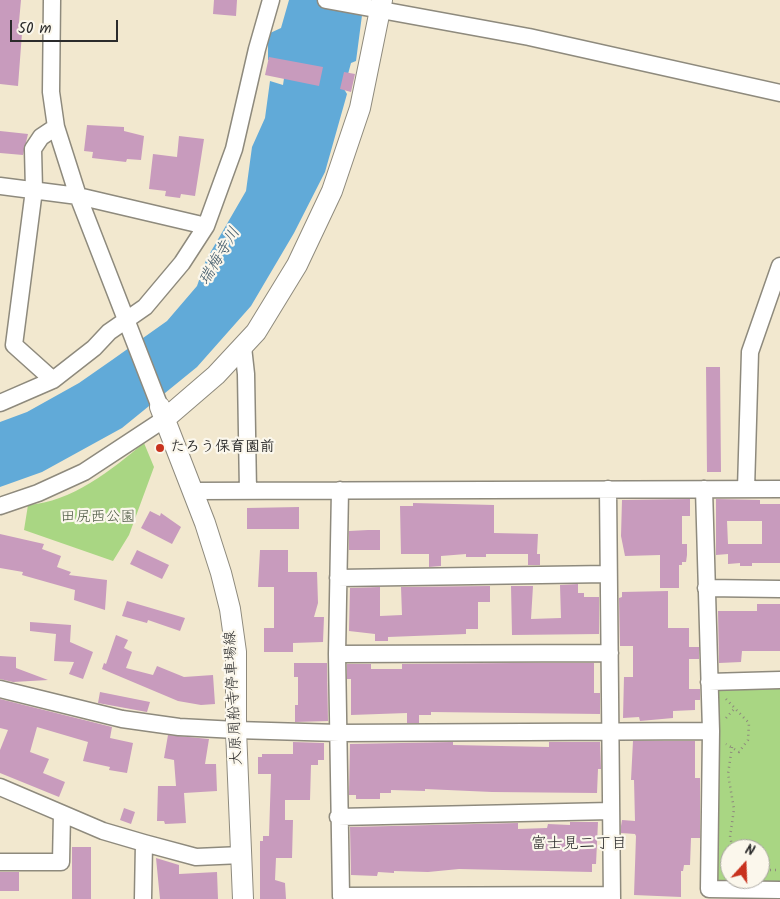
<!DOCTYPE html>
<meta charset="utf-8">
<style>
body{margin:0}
#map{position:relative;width:780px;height:899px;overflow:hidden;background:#f2e8cf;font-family:Kalam,sans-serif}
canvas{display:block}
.north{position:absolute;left:720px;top:839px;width:50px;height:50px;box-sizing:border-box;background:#fbf7ec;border:1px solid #a8a59f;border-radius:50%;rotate:20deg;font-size:14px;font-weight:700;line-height:20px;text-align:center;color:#2b2b2b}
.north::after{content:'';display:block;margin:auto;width:18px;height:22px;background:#c8321e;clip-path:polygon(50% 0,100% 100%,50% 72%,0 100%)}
.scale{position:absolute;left:10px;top:20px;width:108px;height:22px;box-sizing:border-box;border:2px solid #2b2b2b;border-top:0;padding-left:6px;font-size:15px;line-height:18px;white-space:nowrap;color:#2b2b2b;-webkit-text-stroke:4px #fbf7ec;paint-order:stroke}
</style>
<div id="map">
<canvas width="780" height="899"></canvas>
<div class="north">N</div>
<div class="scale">50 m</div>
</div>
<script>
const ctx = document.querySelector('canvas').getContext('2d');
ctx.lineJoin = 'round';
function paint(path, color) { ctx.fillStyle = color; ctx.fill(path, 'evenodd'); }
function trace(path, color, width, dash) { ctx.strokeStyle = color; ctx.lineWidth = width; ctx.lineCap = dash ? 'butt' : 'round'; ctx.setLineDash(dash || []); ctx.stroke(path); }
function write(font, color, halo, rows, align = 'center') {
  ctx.font = font + ' Kalam,"Klee One",sans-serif'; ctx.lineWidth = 4.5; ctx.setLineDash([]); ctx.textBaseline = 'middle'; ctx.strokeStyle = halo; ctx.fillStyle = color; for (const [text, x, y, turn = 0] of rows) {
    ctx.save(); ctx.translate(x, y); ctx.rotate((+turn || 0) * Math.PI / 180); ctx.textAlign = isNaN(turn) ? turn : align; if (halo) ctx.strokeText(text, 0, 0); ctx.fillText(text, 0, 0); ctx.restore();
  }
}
paint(new Path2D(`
 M144,443L154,467L129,535L113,561L24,530L28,505C72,502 111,470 144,443Z
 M716,688H780V885L716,884ZM730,849H760V879H730Z`), '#a9d683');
paint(new Path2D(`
 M289,0H364L356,61L351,63L344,89L347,94L325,172L294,233L251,306L197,367L122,428L42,472L0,487V422L27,412L79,383L112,360L167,321L197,286L206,260L246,191L252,147L265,118L270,81L283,85L286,65L268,60V34L281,28Z`), '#61aad8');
paint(new Path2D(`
 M0,0H21L18,33H22L18,86L0,84Z
 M214,0H237L236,16L213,14Z
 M269,57L323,67L319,86L265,75Z
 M344,72L355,74L351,92L340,89Z
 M87,125L124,127V131L144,136L141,160L127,159L126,162L92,158L93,152L84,151Z
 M0,131L28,134L23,155L0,153Z
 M179,136L204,139L195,196L181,194L180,198L165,196L166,191L149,189L153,154L177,157Z
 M706,367H720L721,472H707Z
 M690,499V516H682V544H687V555L686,562H682V565H679V588H660V555L625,556L621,536L622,500Z
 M716,499L760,500V504H780V563H752V566H740V563L728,564V554L716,555ZM727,521H762V544H728Z
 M413,503L494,505V533L538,534L537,554H540V565H528V554H486V557H466V554L441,556V566L429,567V554H401L400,506H413Z
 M299,507V529H247V508Z
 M150,511L160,516L161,513L181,527L172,544L141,528Z
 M368,530H380V550H349V531Z
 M0,534L44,544L42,549L61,556L57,567L71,572L69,575L107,580L105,610L74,600L75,590L22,575L23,572L0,568Z
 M137,550L169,565L162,579L130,564Z
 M260,550H288V572H317L318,603L314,617H324L323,642L293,643V652H264V628H274V587H258Z
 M578,584V593H584V597H599V634L512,635L511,586H533L531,619L561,618L560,585Z
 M490,586V602H478V629H466V634L388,637V641H375V634L349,631L350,588L380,587V616L402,615L401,587Z
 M668,591V628H689V647H699V659H689V689H700V700H695V710L673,711V718L640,721L639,717L623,718L624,677H633V646H620L619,598L622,597V592Z
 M127,601L185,618L180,631L148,620L147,623L122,616Z
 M757,604H780V651H742L741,662L719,663L718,611H757Z
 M30,622L71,625L70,642L93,652L83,679L69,674L74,662L54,661L56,634L30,631Z
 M116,635L128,640L124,648L132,652L126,668L153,675L157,666L184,677L213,675L215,704L201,705L178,701L102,669L104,663L106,664Z
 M0,656L16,657V668L48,680L13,682L0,679Z
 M294,663H327L328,721L295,722V705H298V677H294Z
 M514,663H594V693H600V714L431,712V715H419V723H407V713L351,715V679H347V664H371V669H402V664Z
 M100,692L150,702L147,712L98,703Z
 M0,699L112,727L110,738L133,743L127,773L109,770L110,767L83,761L88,742L37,727L30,752L49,759L43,773L65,782L59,797L0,773V750L8,730L0,728Z
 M168,735L209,739L205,764H216L217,791L184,793L186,823L165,824L164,821H157L158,786H176L174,760L164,758Z
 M633,741H695V778H700V838H691L690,865H684L683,871H681V897L634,895L636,836L635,834L621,833V826L622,820L635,821L634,780H631Z
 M293,742L324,743V760H318V765H311L310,800H285V820H293L292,858H276L275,880L285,883L286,899H260V841H263V836H269L271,774H258V757H262V754H293Z
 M453,742V745L549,747V742H600L601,769H598L597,793L492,792L425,789V791L391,790V793H380V799H356V795H349L350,744Z
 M124,808L135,812L131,824L120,820Z
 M570,822H598L596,864H592V872L459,869L428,872L394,871V873L378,872L377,876L351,875L350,827L518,823V829L547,828L548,824L570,825Z
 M72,847H91V899H72Z
 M156,858L179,865V874L217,872L218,899H160Z
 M0,872H19V891H0Z`), '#c89bbd');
const minor = new Path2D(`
 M52,0L51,92L56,127L78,196L160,407
 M326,0L529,37L780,93
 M0,186L78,196L206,226
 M243,347L246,374L248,491
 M53,380L14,345L34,190L33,149L41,137L56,127
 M0,403L53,380L94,348L109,332L145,307L182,263L206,226L234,149L257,49L271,0
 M608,489L612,899
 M704,489L711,731L709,889L780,890
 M746,489L750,352L780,266
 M340,490L337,654L341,896L612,895
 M193,491L780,489
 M0,506L38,493L84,472L166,418
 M338,578L608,574
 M706,588L780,589
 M337,654L610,653
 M709,682L780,680
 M0,689L122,719L179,727L236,730L339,733L711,731
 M0,787L103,831L144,843L196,857L242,855
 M338,817L611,811
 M0,862H61L62,814
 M143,899L144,843`);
const major = new Path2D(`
 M160,407L205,523L221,573L230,609L236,652V730L243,899
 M166,418L216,375L256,332L297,265L332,191L360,108L382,0`);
trace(minor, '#8e8a7d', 19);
trace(major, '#8e8a7d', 22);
trace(new Path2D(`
 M726,699L749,723L748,740L739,752L726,744
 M726,718L735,708
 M732,747L728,774L734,809L730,837L733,849
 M760,870H780`), '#8e8a7d', 2.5, [1, 4]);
trace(minor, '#fff', 16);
trace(major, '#fff', 20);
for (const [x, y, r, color] of [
 [160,448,5,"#c8321e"]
]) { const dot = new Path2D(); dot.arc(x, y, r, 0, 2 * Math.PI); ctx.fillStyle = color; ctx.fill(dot); trace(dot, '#fbf7ec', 2); }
write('bold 15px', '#2b2b2b', '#fbf7ec', [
 ["たろう保育園前",170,448]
], 'left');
write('15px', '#4a5641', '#fbf7ec', [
 ["田尻西公園",98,518]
]);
write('15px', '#2b2b2b', '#fbf7ec', [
 ["大原周船寺停車場線",235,698,-93]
]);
write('italic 16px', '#3e5768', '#fbf7ec', [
 ["瑞梅寺川",221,257,-59]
]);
write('16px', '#2b2b2b', '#fbf7ec', [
 ["富士見二丁目",579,845]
]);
</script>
